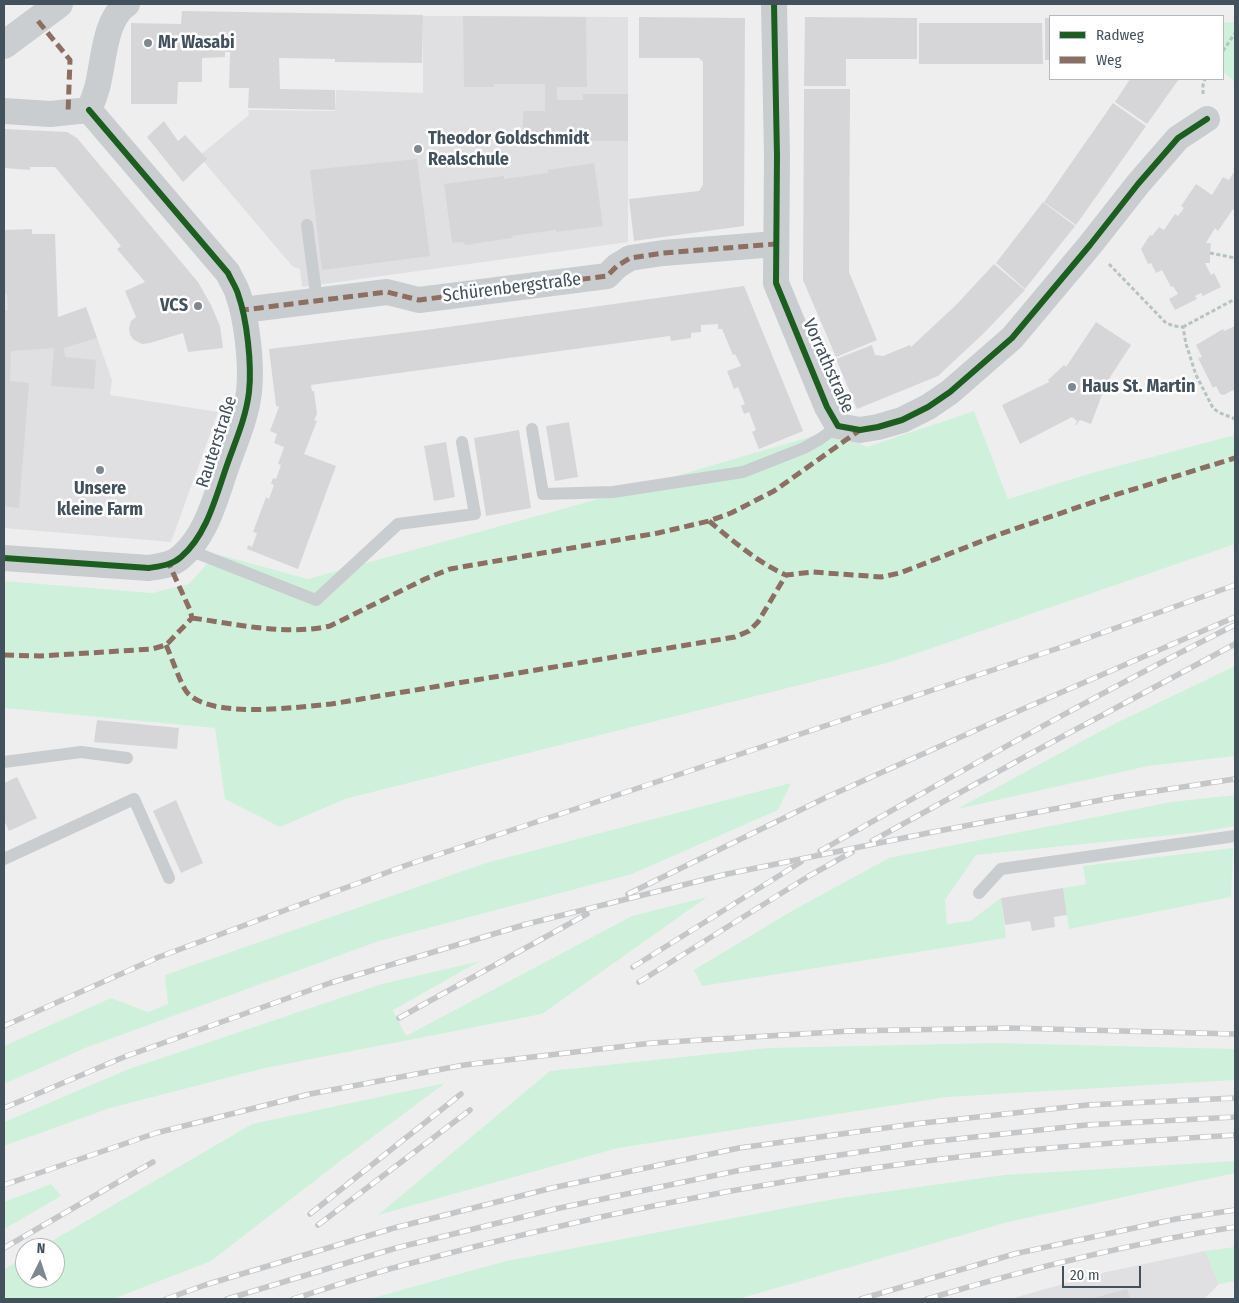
<!DOCTYPE html>
<meta charset="utf-8">
<style>
body{margin:0}
#map{position:relative;width:1239px;height:1303px;overflow:hidden;background:#efeeee;font-family:"Fira Sans Condensed",sans-serif}
canvas{display:block}
.frame{position:absolute;inset:0;border:5px solid #43515d;pointer-events:none}
.legend{position:absolute;left:1049px;top:15px;width:175px;height:65px;box-sizing:border-box;background:#fff;border:1px solid #b4b9be;margin:0;padding:6px 9px;list-style:none;font-size:15px;color:#43515d}
.legend li{display:flex;align-items:center;gap:10px;height:25px}
.legend b{width:25px;border:1px solid #b4b9be}
.north{position:absolute;left:15px;top:1238px;width:50px;height:50px;box-sizing:border-box;background:#fff;border:1px solid #b4b9be;border-radius:50%;rotate:4deg;font-size:14px;font-weight:700;line-height:20px;text-align:center;color:#43515d}
.north::after{content:'';display:block;margin:auto;width:18px;height:22px;background:#7f8890;clip-path:polygon(50% 0,100% 100%,50% 72%,0 100%)}
.scale{position:absolute;left:1062px;top:1266px;width:79px;height:22px;box-sizing:border-box;border:2px solid #43515d;border-top:0;padding-left:6px;font-size:15px;line-height:18px;white-space:nowrap;color:#43515d;-webkit-text-stroke:4px #fff;paint-order:stroke}
</style>
<div id="map">
<canvas width="1239" height="1303"></canvas>
<div class="frame"></div>
<ul class="legend">
<li><b style="height:6px;background:#1b5e20"></b>Radweg</li>
<li><b style="height:6px;background:#8d6e63"></b>Weg</li>
</ul>
<div class="north">N</div>
<div class="scale">20 m</div>
</div>
<script>
const ctx = document.querySelector('canvas').getContext('2d');
ctx.lineJoin = 'round';
function paint(path, color) { ctx.fillStyle = color; ctx.fill(path, 'evenodd'); }
function trace(path, color, width, dash) { ctx.strokeStyle = color; ctx.lineWidth = width; ctx.lineCap = dash ? 'butt' : 'round'; ctx.setLineDash(dash || []); ctx.stroke(path); }
function write(font, color, halo, rows, align = 'center') {
  ctx.font = font + ' "Fira Sans Condensed",sans-serif'; ctx.lineWidth = 5; ctx.setLineDash([]); ctx.textBaseline = 'middle'; ctx.strokeStyle = halo; ctx.fillStyle = color; for (const [text, x, y, turn = 0] of rows) {
    ctx.save(); ctx.translate(x, y); ctx.rotate((+turn || 0) * Math.PI / 180); ctx.textAlign = isNaN(turn) ? turn : align; if (halo) ctx.strokeText(text, 0, 0); ctx.fillText(text, 0, 0); ctx.restore();
  }
}
paint(new Path2D(`
 M423,16L628,17V242L302,287L300,269L293,267L199,156L249,115L248,110L335,111L336,90L423,93Z
 M34,292L49,321L86,307L112,380L110,395L218,412L171,542L4,528V294Z
 M1205,1251L1219,1284L1204,1299H1010L1102,1273Z`), '#e0dfe1');
paint(new Path2D(`
 M1223,22L1235,23V82L1223,72Z
 M974,411L1008,499L1095,472L1235,435V544L891,662L345,799L280,827L225,799L215,728L4,708V581L152,593L189,584L216,554L308,579L566,508L830,431L867,447Z
 M1235,666V756L1148,766L957,809L1114,724Z
 M791,783L778,810L632,874L379,941L85,1048L4,1084V1046L111,998L148,1012L168,1004L165,975L486,863Z
 M1235,795V826L1201,832L976,855L945,900L947,924L970,921L1001,898L1006,938L702,986L694,970L790,912L889,858L1171,802Z
 M1233,848L1231,897L1069,929L1063,888L1086,884L1083,866Z
 M707,897L542,1014L265,1068L110,1108L4,1146V1122L129,1069L382,984L480,961L393,1010L406,1036L632,916Z
 M995,1043L1235,1049V1080L947,1097L618,1148L378,1215L550,1071L768,1048Z
 M445,1083L339,1162L211,1261L113,1299H4V1269L25,1257V1278H55V1248H40L252,1124Z
 M1235,1161V1173L1008,1222L738,1299H369L506,1261L834,1199L1004,1175Z
 M51,1184L61,1196L4,1229V1202Z
 M1235,1247V1281L1219,1284L1205,1251Z`), '#cff1db');
paint(new Path2D(`
 M182,11L423,15L422,63L335,62V59L279,58L280,89L335,90V110L248,108L249,88H229L230,52H225V57L202,58V82H178L177,104H131V23L181,24Z
 M463,16L586,17L587,87H557V100H583V94H628V141H583V133L523,132V111H545V84H494V87H464Z
 M639,17L745,18L744,226L634,241L629,199L699,191L703,185V62L699,58H639Z
 M805,17L917,18V59H846V86H804Z
 M1045,18H1050V60H1045Z
 M919,23H1042L1043,64H919Z
 M1130,79H1179L1147,124L1115,102Z
 M804,89H850L849,272L877,340L836,357L803,280Z
 M1113,103L1146,126L1076,225L1044,202Z
 M164,121L178,141L185,135L207,159L183,182L147,137Z
 M4,129L67,132L77,138L198,282L211,305L220,326L223,348L188,352L183,333L150,343L142,344L134,340L130,335L129,328L131,321L136,317L125,291L145,282L117,249L121,246L55,167H30V170L4,168Z
 M417,159L430,256L322,270L310,170Z
 M594,163L603,226L556,232V230L512,236V238L465,245L464,242L452,243L444,184L504,176V179L548,173V170Z
 M1235,170V210L1233,209L1218,231L1215,228L1206,243H1211L1210,253V263H1205L1211,275L1214,273L1221,287L1203,296L1201,293L1195,296L1197,299L1175,310L1169,299L1178,294L1173,286L1171,287L1162,270L1156,273L1151,263L1148,264L1141,249L1150,235L1152,236L1159,227L1164,230L1175,214L1178,216L1184,208L1181,206L1196,184L1212,195L1223,177L1229,180Z
 M1043,202L1075,226L1025,289L996,263Z
 M32,229V234H55L58,317L86,307L97,338L64,348L65,357L96,360L94,389L51,386L54,348L11,351L10,381L29,383L19,508L4,506V310H8L7,294H4V230Z
 M994,264L1025,290L984,333L938,376L857,409L836,359L872,345L875,355L883,356L910,345L911,347L957,304Z
 M744,286L803,431L759,449L752,432L756,430L749,412L744,414L741,406L745,404L738,387L734,389L727,371L741,366L735,354L733,355L722,329H718V324L701,325V332L691,333V338L671,341L670,336L311,385L312,391H314L317,414L314,420L317,421L304,454L336,466L298,569L247,549L248,545L252,547L257,533L253,532L266,497L269,499L274,485L271,484L273,478L276,479L281,465L278,464L284,447L274,443L277,434L270,431L279,407L276,406L269,349L426,330Z
 M1096,322L1131,345L1101,391L1103,392L1091,424L1080,420L1076,425H1075L1077,421L1072,417L1020,444L1002,405L1049,382L1048,380L1064,365L1066,367Z
 M1235,326V395L1233,390L1224,395L1220,394L1216,386L1213,388L1198,358L1202,357L1196,345L1223,329L1224,331Z
 M569,422L578,477L555,481L546,426Z
 M519,430L531,508L486,516L474,438Z
 M446,442L455,497L434,501L424,446Z
 M97,720L179,728L177,749L94,742Z
 M17,777L37,818L9,831L4,820V783Z
 M176,800L203,863L181,873L153,811Z
 M1063,888L1067,915L1054,917L1055,927L1032,931L1030,921L1005,925L1001,898Z
 M1127,1289L1130,1299H1090Z`), '#d6d6d9');
trace(new Path2D(`
 M1223,51L1235,33
 M1203,94V85L1205,79
 M1210,253L1235,258
 M1109,264L1166,323L1174,326L1183,327L1186,344L1196,375L1213,408L1218,412L1235,419
 M1183,327L1235,299`), '#b5c4bf', 3, [4, 2.5]);
trace(new Path2D(`
 M307,225L317,301
 M532,429L543,494L613,492L743,472L804,448L820,439L838,426
 M189,550L316,600L398,524L475,514L462,442
 M4,762L81,752L127,758
 M4,859L134,799L169,878
 M979,893L1001,869L1235,836`), '#c9cdcf', 12);
trace(new Path2D(`
 M774,4L777,156L776,283L827,407L838,426L860,430L878,427L902,420L928,407L950,392L1012,338L1090,245L1138,184L1178,138L1207,119
 M89,110C92,103 95,95 97,88C104,62 104,19 127,4
 M4,111L50,114L89,110
 M243,310L387,292L419,300L607,276L617,266L630,258L663,253L776,244
 M4,558L149,568C161,566 172,565 181,557C207,535 216,496 227,465C235,442 246,418 249,392C252,365 247,319 238,294C236,287 231,280 228,273L89,110`), '#c9cdcf', 26);
trace(new Path2D(`
 M4,45L59,4`), '#caced1', 28);
const rail = new Path2D(`
 M872,841L1030,754L1235,644
 M820,851C957,774 1094,695 1235,625
 M628,894L827,797L1023,709L1235,617
 M633,967L801,862
 M639,982L809,876L852,852
 M399,1018L587,914
 M4,1026L159,957L407,865L1074,643L1235,585
 M4,1108L124,1057L330,983L527,924L727,874L933,832L1117,797L1235,779
 M4,1185L156,1133L310,1094L464,1065L652,1043L850,1031L1010,1028L1235,1034
 M310,1214L461,1094
 M318,1225L470,1110
 M4,1248L153,1162
 M166,1299L205,1285L394,1228L552,1188L739,1148L914,1124L1087,1105L1235,1098
 M227,1299L396,1248L555,1209L741,1170L919,1143L1086,1125L1235,1117
 M293,1299C331,1287 369,1274 408,1264C575,1219 746,1184 918,1162C1023,1148 1129,1142 1235,1135
 M861,1299L1014,1254L1176,1219L1235,1210
 M927,1299C1028,1269 1131,1243 1235,1227`);
trace(rail, '#c4c6c8', 5.5);
trace(rail, '#fff', 4, [11]);
trace(new Path2D(`
 M38,21L70,60L68,113
 M242,306L243,310L387,292L419,300L607,276L617,266L630,258L663,253L776,244
 M709,521C733,541 757,562 786,575
 M192,618C237,624 284,636 330,626L425,579L450,569L658,533L709,521L731,513L774,491L860,430
 M166,645C172,658 179,680 186,691C207,720 298,707 331,704L735,637L749,631L758,622L786,575L813,572L881,577L900,573L1000,534L1105,498L1235,458
 M4,655L40,656L152,649L166,645L192,618L190,610L169,564`), '#8d6e63', 5, [10, 5]);
trace(new Path2D(`
 M774,4L777,156L776,283L827,407L838,426L860,430L878,427L902,420L928,407L950,392L1012,338L1090,245L1138,184L1178,138L1207,119
 M4,558L149,568C161,566 172,565 181,557C207,535 216,496 227,465C235,442 246,418 249,392C252,365 247,319 238,294C236,287 231,280 228,273L89,110`), '#1b5e20', 6);
for (const [x, y, r, color] of [
 [148,43,5,"#7f8890"],
 [418,149,5,"#7f8890"],
 [198,306,5,"#7f8890"],
 [1072,387,5,"#7f8890"],
 [100,470,5,"#7f8890"]
]) { const dot = new Path2D(); dot.arc(x, y, r, 0, 2 * Math.PI); ctx.fillStyle = color; ctx.fill(dot); trace(dot, '#fff', 2); }
write('bold 18px', '#43515d', '#fff', [
 ["Mr Wasabi",158,43],
 ["Theodor Goldschmidt",428,139],
 ["Realschule",428,160],
 ["VCS",188,306,"right"],
 ["Haus St. Martin",1082,387],
 ["Unsere",100,489,"center"],
 ["kleine Farm",100,510,"center"]
], 'left');
write('18px', '#43515d', '#fff', [
 ["Schürenbergstraße",512,288,-7],
 ["Vorrathstraße",828,366,66],
 ["Rauterstraße",217,442,-72]
]);
</script>
